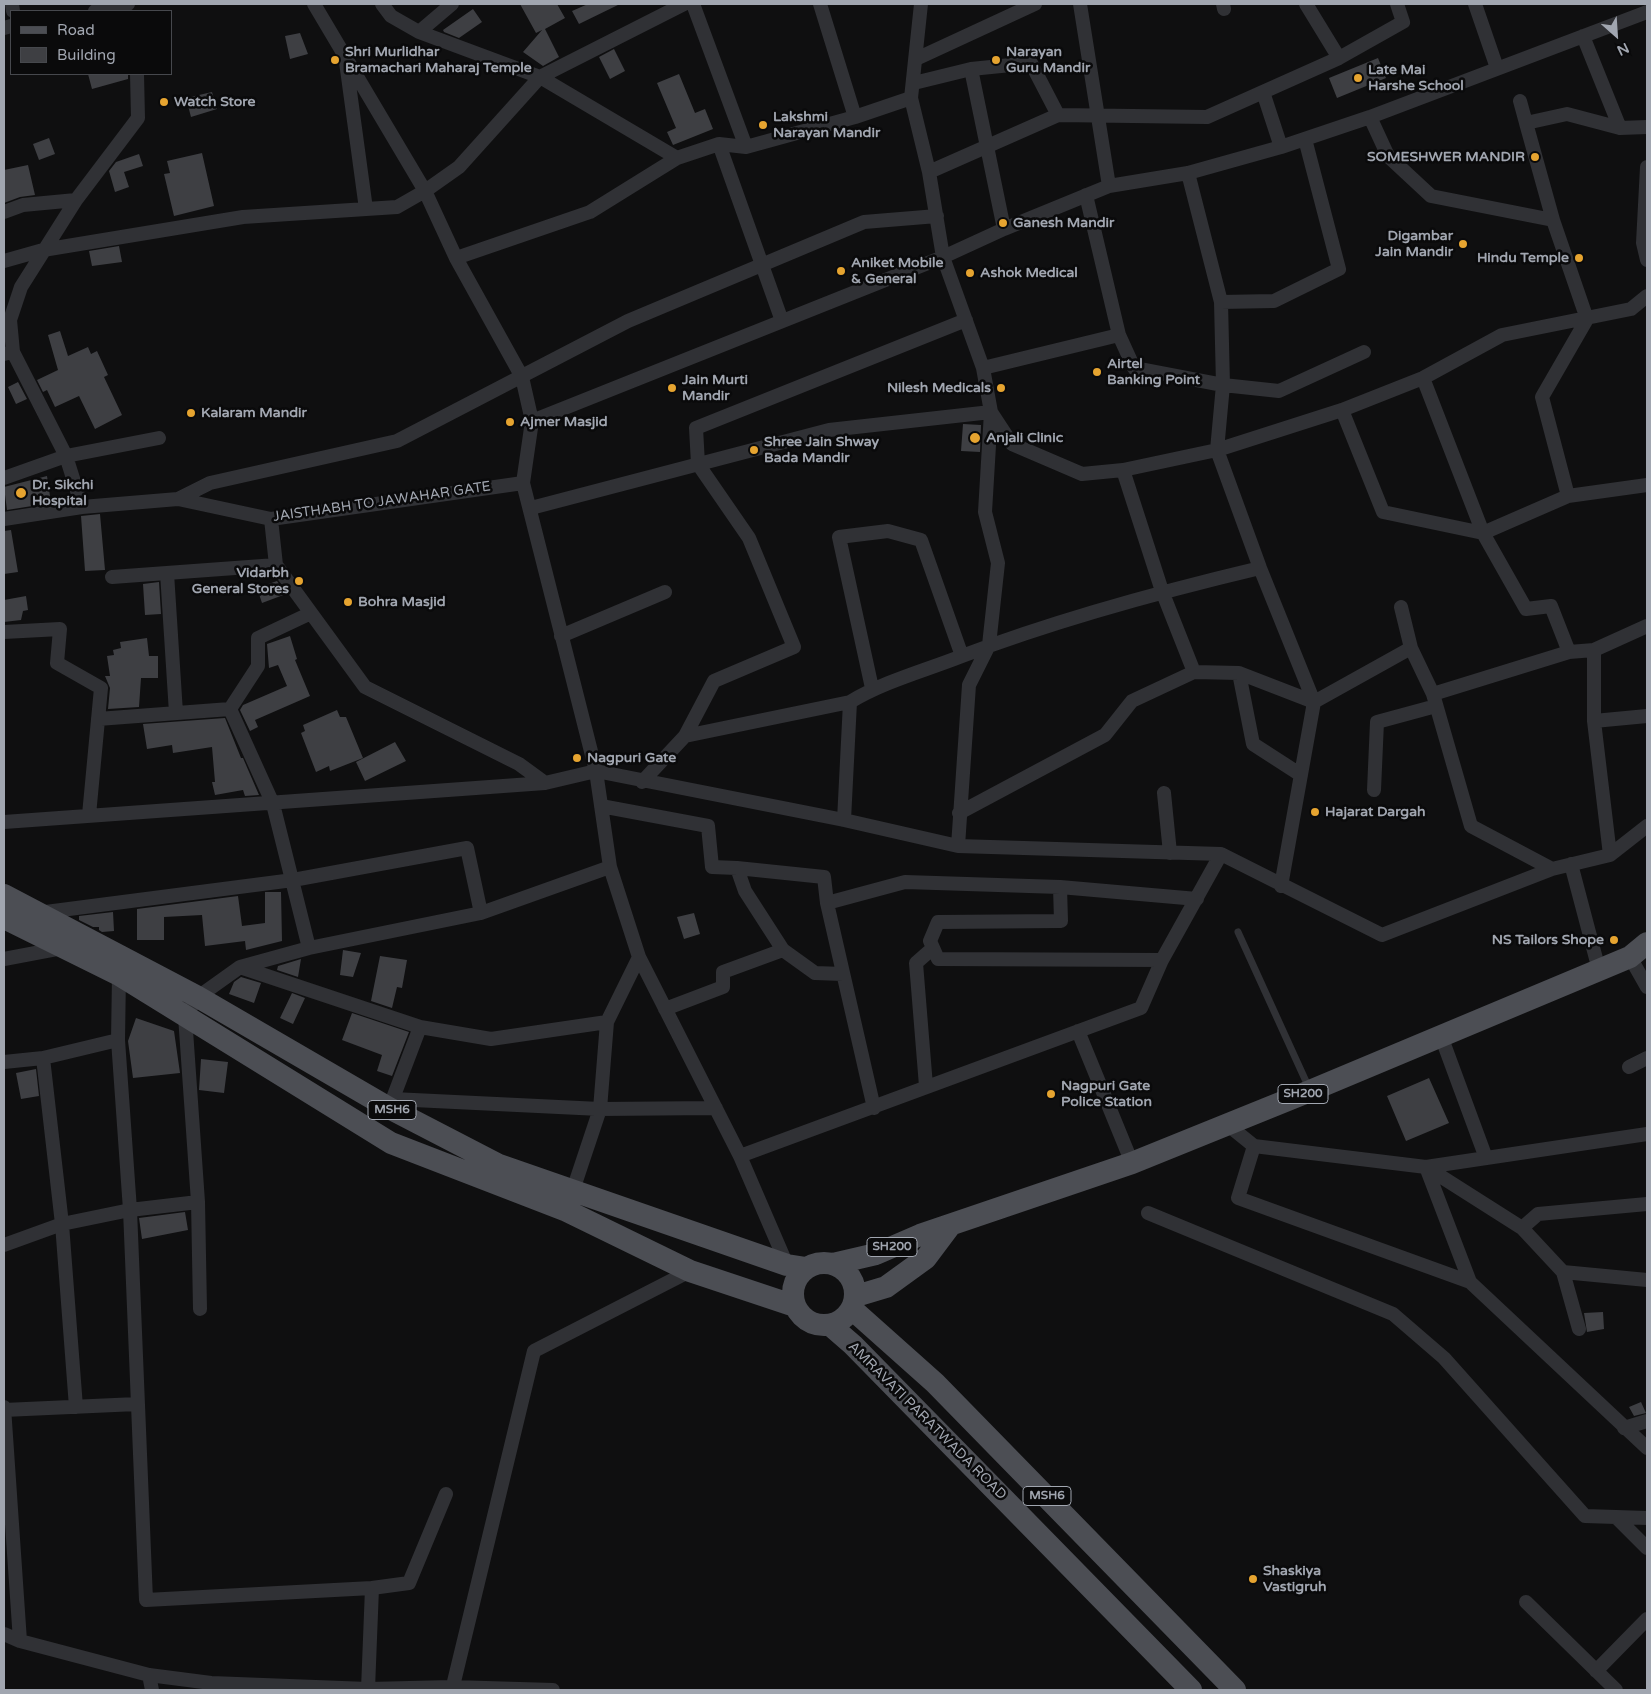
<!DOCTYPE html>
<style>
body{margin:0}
#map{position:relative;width:1651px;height:1694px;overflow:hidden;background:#0f0f10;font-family:"Varela Round",sans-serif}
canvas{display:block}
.frame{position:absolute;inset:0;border:5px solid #a1a6b0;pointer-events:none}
.legend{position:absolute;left:10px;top:10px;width:162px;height:65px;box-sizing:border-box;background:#0a0a0b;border:1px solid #46484d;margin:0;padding:6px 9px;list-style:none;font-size:15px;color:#a1a6b0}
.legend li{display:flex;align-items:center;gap:10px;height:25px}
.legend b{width:25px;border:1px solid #46484d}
.north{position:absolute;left:1591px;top:10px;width:50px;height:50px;-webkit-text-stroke:4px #0a0a0b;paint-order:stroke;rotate:154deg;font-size:14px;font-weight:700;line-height:20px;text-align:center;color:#a1a6b0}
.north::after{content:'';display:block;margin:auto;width:18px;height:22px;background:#a1a6b0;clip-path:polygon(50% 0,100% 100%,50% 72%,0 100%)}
</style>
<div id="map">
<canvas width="1651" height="1694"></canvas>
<div class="frame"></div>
<ul class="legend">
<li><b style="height:6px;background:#4c4e54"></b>Road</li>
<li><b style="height:14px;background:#3e3f43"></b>Building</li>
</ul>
<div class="north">N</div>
</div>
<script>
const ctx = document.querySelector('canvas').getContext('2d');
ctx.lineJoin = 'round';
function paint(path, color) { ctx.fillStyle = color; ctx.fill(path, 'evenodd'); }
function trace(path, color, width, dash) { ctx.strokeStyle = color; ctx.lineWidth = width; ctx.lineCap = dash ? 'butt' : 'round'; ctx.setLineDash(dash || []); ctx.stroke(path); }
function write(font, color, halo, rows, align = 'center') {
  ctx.font = font + ' "Varela Round",sans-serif'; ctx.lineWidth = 5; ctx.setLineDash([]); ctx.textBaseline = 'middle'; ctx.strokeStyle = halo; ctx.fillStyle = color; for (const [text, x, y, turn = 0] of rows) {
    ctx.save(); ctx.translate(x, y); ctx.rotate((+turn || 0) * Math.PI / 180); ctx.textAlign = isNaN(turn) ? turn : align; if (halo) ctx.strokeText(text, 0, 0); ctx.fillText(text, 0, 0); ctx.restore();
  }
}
paint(new Path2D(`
 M520,4H557L565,18L545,29L559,57L543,66L523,52L542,30L536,33Z
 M588,4H620L579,24L572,11Z
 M473,9L482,22L459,38L444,32L443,30Z
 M300,33L308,54L290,59L285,36Z
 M614,49L625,71L610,79L599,57Z
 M1378,58L1386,78L1337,98L1329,78Z
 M88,74H128V79L92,89Z
 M679,74L695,113L705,109L713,129L673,145L667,132L676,128L657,83Z
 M212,92L217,109L191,117L186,98Z
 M49,138L55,154L39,160L33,144Z
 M202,153L214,206L174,216L164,174L170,173L167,161Z
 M139,154L143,166L124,172L129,187L115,192L109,171L116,162Z
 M28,165L35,195L20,197L4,203V170Z
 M119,246L122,262L92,266L89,251Z
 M60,331L68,356L88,347L91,354L97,351L108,375L104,377L122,415L95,429L79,396L55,407L47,390L43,392L37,380L58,370L48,335Z
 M18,382L27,399L16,404L8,387Z
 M963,424L981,425L980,452L961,451Z
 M47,476L51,503L7,510L4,487Z
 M100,514L105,570L85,571L81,516Z
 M11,530L18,572L4,574V531Z
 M277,581L286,594L262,603L257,588Z
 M159,582L161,614L145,615L143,584Z
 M26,596L28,610L23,611L21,620L4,622V600Z
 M290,636L297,659L295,660L310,696L255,720L258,727L250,731L240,710L243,705L287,686L278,665L269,668L267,644Z
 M147,638L149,656H158V678H141L139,707L108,709L110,688L105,676H110L107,656L114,655L113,650L121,648L120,642Z
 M337,710L340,717H346L363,758L330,771L329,766L316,772L301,733L305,731L303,725Z
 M225,718L241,758H243L259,795L245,796L243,790L215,795L212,782H215L212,747L173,753L172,745L147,749L143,724Z
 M395,742L406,761L365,781L356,762Z
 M265,892H281L282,941L246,950L245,941L205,946L202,915L164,917V940H137V909L238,896L242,926L265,923Z
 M113,912L114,931L102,932L99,930V927H93L79,920V916Z
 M694,913L700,934L684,939L677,917Z
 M343,950L361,953L353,977L340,975Z
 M380,956L407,960L402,988L397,987L392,1008L371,1001Z
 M301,959L298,977L277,970L278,966Z
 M241,977L261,983L254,1003L229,994L234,982Z
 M292,993L305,998L293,1024L280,1018Z
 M352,1013L409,1032L392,1076L377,1071L382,1055L342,1040Z
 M136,1018L174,1031L180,1073L133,1078L128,1041Z
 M201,1059L228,1062L224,1093L199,1090Z
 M36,1069L39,1096L21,1099L16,1073Z
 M1429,1078L1449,1123L1406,1141L1387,1096Z
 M185,1212L188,1230L142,1239L139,1218Z
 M1603,1312L1604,1329L1587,1332L1584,1313Z
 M1641,1402L1646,1413L1634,1416L1629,1407Z`), '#3e3f43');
trace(new Path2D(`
 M1238,932L1309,1088`), '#303135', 7);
trace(new Path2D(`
 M12,4L13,11
 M314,4L425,191L456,258L522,377L532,421
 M382,4L391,16L419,32L540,77L677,158L719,144L746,147L855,117L911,98
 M693,4L746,147
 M820,4L855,117
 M921,4L911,98L929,172L943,257L983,368L991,412L1012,444L1082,474L1123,470L1217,450L1342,410L1423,378L1502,335L1631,309L1647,296
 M1080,4L1109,186
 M1223,4L1224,9
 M1306,4L1339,58
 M1475,4L1497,68
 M95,11L128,4
 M4,28L11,26
 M419,32L452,4
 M1583,36L1620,128
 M916,59L1035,4
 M346,62L366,209
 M971,69L1004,229
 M914,83L971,69L1031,63L1058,115L929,172
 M1263,92L1281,147
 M1520,101L1526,123L1567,114L1620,128L1647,127
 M1058,115L1207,117L1339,58L1403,22L1397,4
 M1370,117L1388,156L1431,196L1553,220L1587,319L1542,397L1568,496
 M1526,123L1553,220
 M719,144L782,321
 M1647,167L1643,243L1647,260
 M1188,173L1221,302
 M1086,195L1119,335L1134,368L1223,385L1279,391L1364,352
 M4,212L23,205L76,200
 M456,258L590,212L677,158
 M4,261L43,250L243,217L397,207L425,191L459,167L540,77L684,4
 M13,352L10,320L21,287L76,200L138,118L137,74
 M4,354L13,352L66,456L82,507
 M983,368L1119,335
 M1423,378L1483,533L1526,609L1551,606L1569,652
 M1342,410L1383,512L1483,533L1568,496L1647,485
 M1123,470L1162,591L1194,672
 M4,478L66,456L159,438
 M178,499L210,483L397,441L628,321L864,222L937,216
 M531,508L829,430L991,412L985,512L998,563L989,645L969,685L958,846
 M4,519L82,507L178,499L271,519L523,483
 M271,519L276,565L365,687L519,764L545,783
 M167,573L176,713
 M112,577L276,565
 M1401,607L1411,648L1433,694L1471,826L1552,869
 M4,632L60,629L57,663L101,688L89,815
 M561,636L665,592
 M1594,650V721L1610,855
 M1239,673L1253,744L1301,775
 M872,688L839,537L888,531L921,540L962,656
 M1433,694L1569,652L1594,650L1647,626
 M230,709L258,666V638L311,613
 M98,719L230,709L273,804L309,948
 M1594,721L1647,716
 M685,736L714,681L794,647L749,538L698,464L696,428L966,320
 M642,782L685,736L850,702C885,681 924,671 962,656C1059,619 1159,592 1260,568
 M1374,790L1377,722L1436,706
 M1164,793L1170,853
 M601,806L708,826L712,867L737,868L745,891L783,950L815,973L843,974
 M959,813L1105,735L1132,701L1194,672L1239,673L1314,702L1411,648
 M844,820L850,702
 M4,822L545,783L596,771L844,820L958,846L1221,854L1382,935L1552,869L1610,855L1647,826
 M1571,864L1599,970
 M737,868L824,877L827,903L874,1108
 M1281,886L1314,702L1260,568L1217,450L1223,385L1221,302L1274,301L1339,269L1305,139
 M1060,887L1061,921L938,922L930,941L938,959L1162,960
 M827,903L905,882L1060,887L1197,899
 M38,913L293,880L467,848L481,913
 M1630,957L1647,987
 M4,959L62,948
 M240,967L420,1027L491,1039L607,1022
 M119,975L118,1040L130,1210L146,1600L372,1588
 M665,1009L723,987V972L783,950
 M1078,1031L1132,1163
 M1441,1036L1486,1158
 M43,1058L62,1224L76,1407
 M4,1062L43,1058L118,1040
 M1629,1067L1647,1058
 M926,1086L916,963L933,948
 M393,1099L600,1109L716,1108
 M390,1106L420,1027
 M1228,1125L1254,1146L1426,1167L1647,1134
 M1254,1146L1238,1198L1470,1282
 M740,1156L1141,1008L1162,960L1221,854
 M1426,1167L1470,1282L1647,1448
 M1426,1167L1522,1228L1563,1272L1647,1280
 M571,1196L600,1109L607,1022L639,957
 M1148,1213L1393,1314L1444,1358L1585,1516L1647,1518
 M1522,1228L1538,1214L1647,1204
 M4,1245L62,1224L130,1210L198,1202
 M787,1265L740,1156L639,957L610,867L596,771L523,483L532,421L943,257L1004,229L1109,186L1188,173L1281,147L1370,117L1647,12
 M1563,1272L1579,1329
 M200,1309L198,1202L185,1016L198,997L240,967L309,948L481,913L610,867
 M4,1407L20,1641
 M4,1410L137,1404
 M1624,1428L1647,1421
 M1616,1517L1647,1548
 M1526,1602L1616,1690
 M4,1634L20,1641L149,1675L211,1683L368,1689L452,1687L553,1690
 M1596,1671L1647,1619
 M149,1675L152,1690
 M368,1689L372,1588L409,1583L446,1494
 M452,1690L534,1351L690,1271`), '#303135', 14);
trace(new Path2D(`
 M4,895L198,997L389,1108L499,1165L787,1265L806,1268
 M4,918L119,975L391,1143L567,1211L690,1271L795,1306
 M793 1294a31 31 0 1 1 62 0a31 31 0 1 1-62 0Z
 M833,1264L876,1254L920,1235L1132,1163L1310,1091L1630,957L1647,943
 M856,1296L886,1287L926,1258L950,1226
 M852,1309L935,1383L1235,1690
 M830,1325L853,1345L1191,1690`), '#4c4e54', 22);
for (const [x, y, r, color] of [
 [335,60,5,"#e6a430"],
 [996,60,5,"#e6a430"],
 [1358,78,5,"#e6a430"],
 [164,102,5,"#e6a430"],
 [763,125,5,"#e6a430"],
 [1535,157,5,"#e6a430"],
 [1003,223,5,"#e6a430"],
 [1463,244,5,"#e6a430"],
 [1579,258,5,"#e6a430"],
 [841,271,5,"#e6a430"],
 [970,273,5,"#e6a430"],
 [1097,372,5,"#e6a430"],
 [672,388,5,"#e6a430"],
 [1001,388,5,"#e6a430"],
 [191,413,5,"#e6a430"],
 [510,422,5,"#e6a430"],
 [975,438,6,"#e6a430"],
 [754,450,5,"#e6a430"],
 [21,493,6,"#e6a430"],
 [299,581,5,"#e6a430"],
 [348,602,5,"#e6a430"],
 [577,758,5,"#e6a430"],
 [1315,812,5,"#e6a430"],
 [1614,940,5,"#e6a430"],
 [1051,1094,5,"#e6a430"],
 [1253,1579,5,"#e6a430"]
]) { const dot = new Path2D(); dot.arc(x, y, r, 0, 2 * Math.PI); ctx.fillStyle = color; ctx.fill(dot); trace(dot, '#0a0a0b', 2); }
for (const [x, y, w] of [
 [1303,1094,50],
 [392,1110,48],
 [892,1247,50],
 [1047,1496,48]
]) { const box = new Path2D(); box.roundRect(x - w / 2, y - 9.5, w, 19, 4); ctx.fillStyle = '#0a0a0b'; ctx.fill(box); trace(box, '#a1a6b0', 1); }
write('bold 12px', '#a1a6b0', null, [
 ["SH200",1303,1094],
 ["MSH6",392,1110],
 ["SH200",892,1247],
 ["MSH6",1047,1496]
]);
write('bold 14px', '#a1a6b0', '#0a0a0b', [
 ["Shri Murlidhar",345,52],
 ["Bramachari Maharaj Temple",345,68],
 ["Narayan",1006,52],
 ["Guru Mandir",1006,68],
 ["Late Mai",1368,70],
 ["Harshe School",1368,86],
 ["Watch Store",174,102],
 ["Lakshmi",773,117],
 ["Narayan Mandir",773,133],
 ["SOMESHWER MANDIR",1525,157,"right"],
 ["Ganesh Mandir",1013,223],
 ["Digambar",1453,236,"right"],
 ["Jain Mandir",1453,252,"right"],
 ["Hindu Temple",1569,258,"right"],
 ["Aniket Mobile",851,263],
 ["& General",851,279],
 ["Ashok Medical",980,273],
 ["Airtel",1107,364],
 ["Banking Point",1107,380],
 ["Jain Murti",682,380],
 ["Mandir",682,396],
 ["Nilesh Medicals",991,388,"right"],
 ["Kalaram Mandir",201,413],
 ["Ajmer Masjid",520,422],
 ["Anjali Clinic",986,438],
 ["Shree Jain Shway",764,442],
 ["Bada Mandir",764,458],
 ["Dr. Sikchi",32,485],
 ["Hospital",32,501],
 ["Vidarbh",289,573,"right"],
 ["General Stores",289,589,"right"],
 ["Bohra Masjid",358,602],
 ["Nagpuri Gate",587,758],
 ["Hajarat Dargah",1325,812],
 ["NS Tailors Shope",1604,940,"right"],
 ["Nagpuri Gate",1061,1086],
 ["Police Station",1061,1102],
 ["Shaskiya",1263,1571],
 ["Vastigruh",1263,1587]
], 'left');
write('14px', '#a1a6b0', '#0a0a0b', [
 ["JAISTHABH TO JAWAHAR GATE",382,502,-8],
 ["AMRAVATI PARATWADA ROAD",927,1421,45]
]);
</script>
